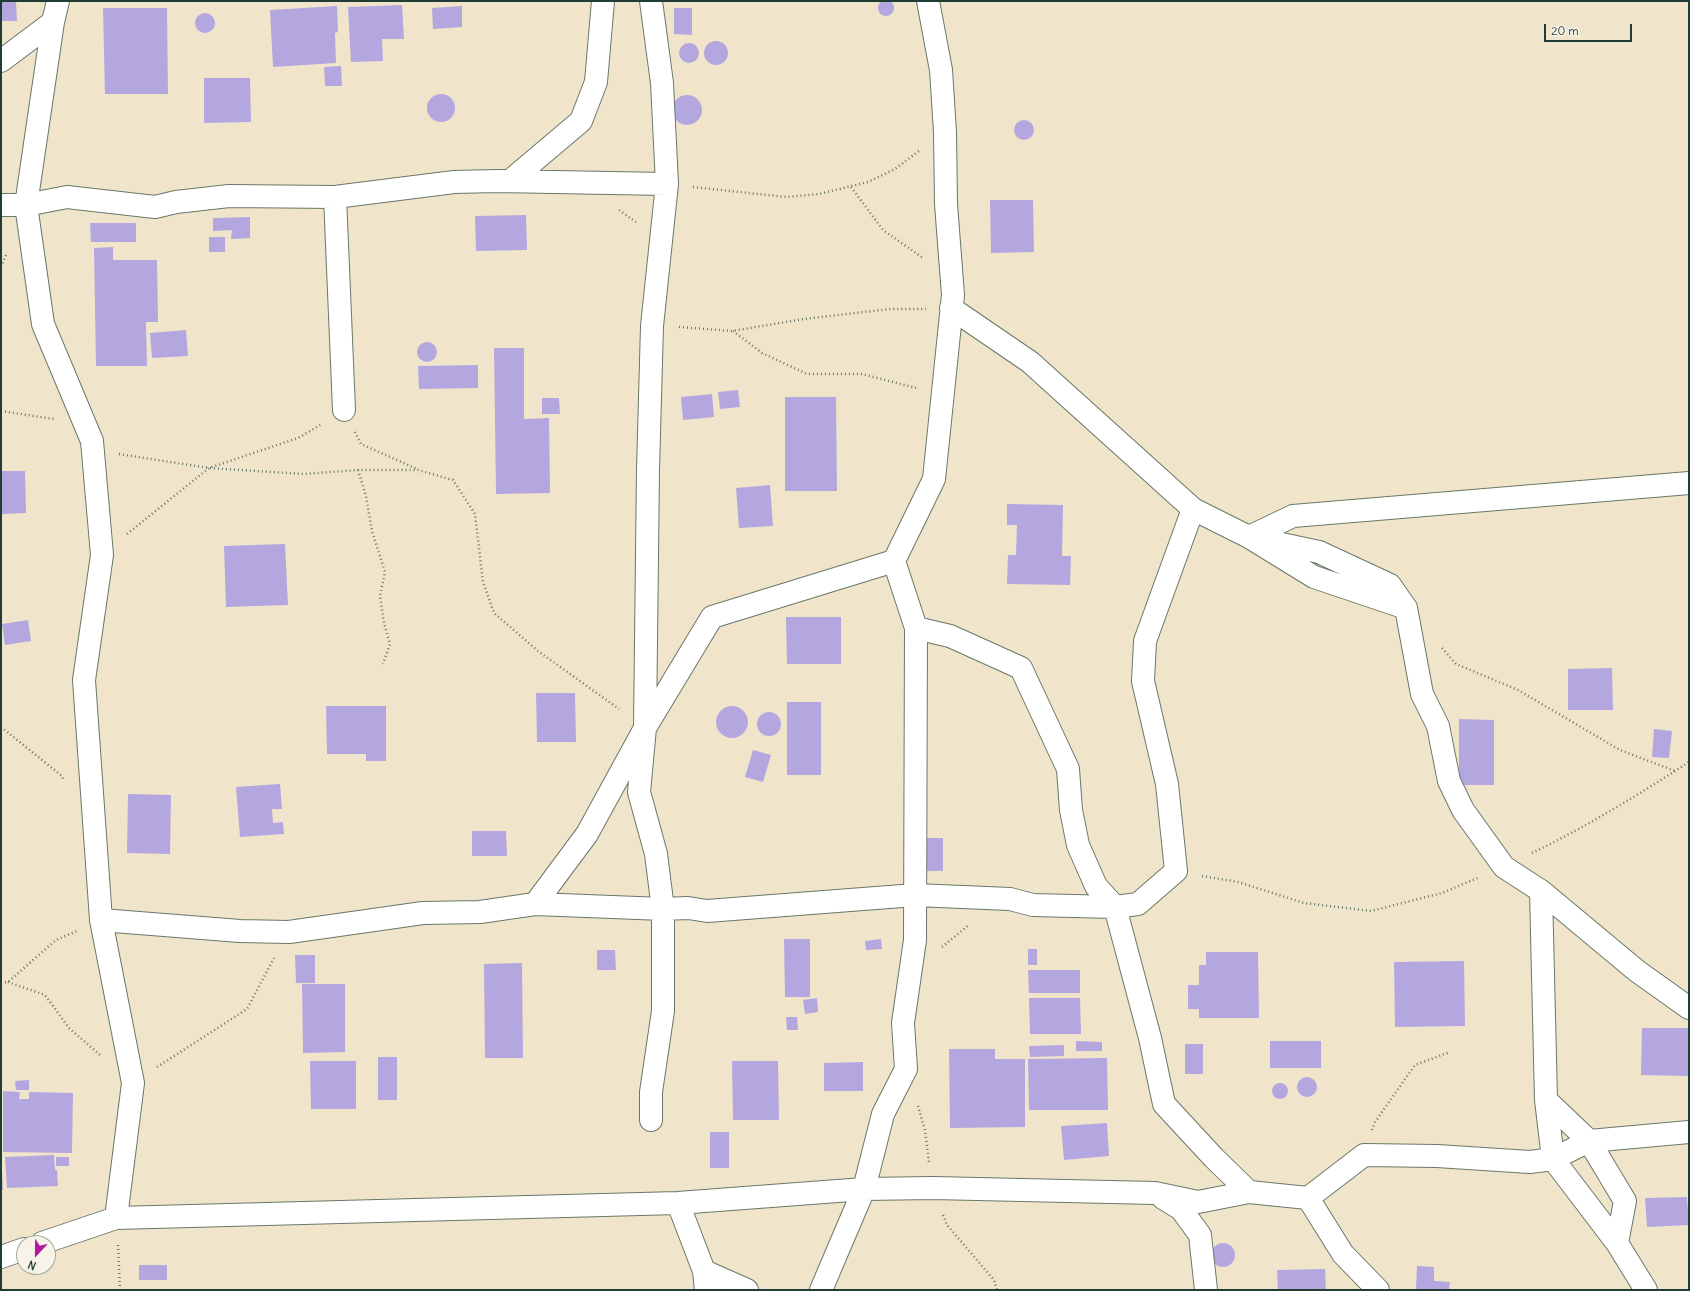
<!DOCTYPE html>
<style>
body{margin:0}
#map{position:relative;width:1690px;height:1291px;overflow:hidden;background:#f0e5ca;font-family:Delius,sans-serif}
canvas{display:block}
.frame{position:absolute;inset:0;border:2px solid #1f3d34;pointer-events:none}
.north{position:absolute;left:16px;top:1235px;width:40px;height:40px;box-sizing:border-box;background:#f7f3e8;border:1px solid #a1aaa0;border-radius:50%;rotate:202deg;font-size:11px;font-weight:700;line-height:16px;text-align:center;color:#1f3d34}
.north::after{content:'';display:block;margin:auto;width:14px;height:18px;background:#b5179e;clip-path:polygon(50% 0,100% 100%,50% 72%,0 100%)}
.scale{position:absolute;left:1544px;top:24px;width:88px;height:18px;box-sizing:border-box;border:2px solid #1f3d34;border-top:0;padding-left:5px;font-size:12px;line-height:14px;white-space:nowrap;color:#1f3d34;-webkit-text-stroke:3px #f7f3e8;paint-order:stroke}
</style>
<div id="map">
<canvas width="1690" height="1291"></canvas>
<div class="frame"></div>
<div class="north">N</div>
<div class="scale">20 m</div>
</div>
<script>
const ctx = document.querySelector('canvas').getContext('2d');
ctx.lineJoin = 'round';
function paint(path, color) { ctx.fillStyle = color; ctx.fill(path, 'evenodd'); }
function trace(path, color, width, dash) { ctx.strokeStyle = color; ctx.lineWidth = width; ctx.lineCap = dash ? 'butt' : 'round'; ctx.setLineDash(dash || []); ctx.stroke(path); }
paint(new Path2D(`
 M878 8a8 8 0 1 1 16 0a8 8 0 1 1-16 0Z
 M1,1H16L17,21H1Z
 M402,5L404,39H382L383,61L351,62L348,7Z
 M337,6L338,32L335,33L336,63L273,67L270,10Z
 M462,6V27L433,29L432,8Z
 M103,8H167L168,94H105Z
 M674,8H692V35L674,34Z
 M195 23a10 10 0 1 1 20 0a10 10 0 1 1-20 0Z
 M704 53a12 12 0 1 1 24 0a12 12 0 1 1-24 0Z
 M679 53a10 10 0 1 1 20 0a10 10 0 1 1-20 0Z
 M341,66L342,86H325L324,67Z
 M204,78H250L251,122L204,123Z
 M427 108a14 14 0 1 1 28 0a14 14 0 1 1-28 0Z
 M672 110a15 15 0 1 1 30 0a15 15 0 1 1-30 0Z
 M1014 130a10 10 0 1 1 20 0a10 10 0 1 1-20 0Z
 M990,200H1033L1034,252L991,253Z
 M526,215L527,250L476,251L475,216Z
 M250,217V238L231,239L232,230L213,231V218Z
 M90,223H136V242H91Z
 M209,237H225V252H209Z
 M113,247V260H157L158,322H146L147,366H96L94,248Z
 M186,330L188,356L152,358L150,333Z
 M417 352a10 10 0 1 1 20 0a10 10 0 1 1-20 0Z
 M494,348H524V419L549,418L550,493L496,494Z
 M478,365V388L419,389L418,366Z
 M738,390L740,407L720,409L718,392Z
 M712,394L714,417L683,420L681,397Z
 M785,397H836L837,491H785Z
 M542,398H559L560,414H542Z
 M1,471H25L26,513L1,514Z
 M770,485L773,526L739,528L736,488Z
 M1007,504L1063,505L1062,556H1071L1070,585L1007,584L1008,555H1016L1017,525H1007Z
 M285,544L288,605L226,607L224,546Z
 M786,617H841V664H787Z
 M28,620L31,641L5,645L2,624Z
 M1612,668L1613,710H1568V669Z
 M536,693H575L576,742H537Z
 M787,702H821V775H787Z
 M716 722a16 16 0 1 1 32 0a16 16 0 1 1-32 0Z
 M326,706H386V761H366V754H327Z
 M757 724a12 12 0 1 1 24 0a12 12 0 1 1-24 0Z
 M1459,719L1494,720V785H1459Z
 M1654,729L1672,731L1669,758L1652,757Z
 M753,750L771,755L763,782L745,777Z
 M280,784L282,809H272L273,823L283,822L284,834L240,837L236,787Z
 M128,794L171,795L170,854L127,853Z
 M472,831H506L507,856H472Z
 M919,838H943V871H919Z
 M784,939H810V997H785Z
 M881,939L882,949L866,950L865,941Z
 M1028,949H1037V965H1028Z
 M597,950H615L616,970H597Z
 M1206,952H1258L1259,1018H1199V1009H1188V985H1199V965H1206Z
 M295,955H315V983H296Z
 M1464,961L1465,1026L1395,1027L1394,962Z
 M522,963L523,1058H485L484,964Z
 M1028,970H1080V993H1029Z
 M302,984H345V1052L303,1053Z
 M817,998L818,1012L805,1014L803,1000Z
 M1029,998H1080L1081,1034H1030Z
 M786,1017H797L798,1030H787Z
 M1642,1028H1689V1076L1641,1075Z
 M1076,1041L1102,1042V1051H1076Z
 M1270,1041H1321V1068H1270Z
 M1185,1044H1203V1074H1185Z
 M1064,1045V1056L1030,1057L1029,1046Z
 M949,1049H995V1059H1025V1127L950,1128Z
 M378,1057H397V1100H378Z
 M1107,1058L1108,1110H1029L1028,1059Z
 M310,1061H356V1109H311Z
 M732,1061H778L779,1120H733Z
 M863,1062V1091H824V1063Z
 M1297 1087a10 10 0 1 1 20 0a10 10 0 1 1-20 0Z
 M29,1080V1090H16L15,1081Z
 M1272 1091a8 8 0 1 1 16 0a8 8 0 1 1-16 0Z
 M3,1091L20,1092L19,1099H29V1092L73,1093L72,1153L3,1152Z
 M1107,1123L1109,1156L1064,1160L1061,1126Z
 M710,1132H729V1168H710Z
 M54,1155L55,1170H57L58,1186L7,1188L5,1157Z
 M56,1157H69V1166H56Z
 M1,1172H2L3,1190H1Z
 M1687,1197L1689,1225L1647,1227L1645,1198Z
 M1211 1255a12 12 0 1 1 24 0a12 12 0 1 1-24 0Z
 M139,1265H167V1280H139Z
 M1417,1266L1434,1267V1281L1450,1282L1449,1290H1416Z
 M1325,1269L1326,1290H1278L1277,1270Z`), '#b4a7df');
const minor = new Path2D(`
 M58,1L53,22L26,205L43,324L92,441L102,555L84,680L101,920L133,1083L116,1218
 M928,1L941,70L945,132L946,204L953,295L934,479L894,561L916,628L950,636L1021,668L1068,769L1071,810L1078,845L1096,886L1115,907L1150,1038L1164,1104L1214,1158L1249,1192L1308,1198L1343,1254L1378,1290
 M1,61L53,22
 M510,181L581,121L596,82L603,1
 M335,197L344,410
 M1,205H26L67,197L155,207L176,202L229,196L335,197L454,182L497,181L667,184L662,83L651,1
 M951,308L1030,362L1193,509L1249,537L1314,577L1406,608L1422,694L1438,726L1449,781L1463,810L1504,867L1541,891L1637,971L1689,1008
 M1406,608L1390,585L1319,552L1249,537L1293,516L1689,483
 M1541,891L1546,1100L1553,1159L1617,1243L1646,1290
 M535,904L587,834L645,728L648,470L652,326L667,184
 M101,920L240,931L289,932L423,913L480,912L535,904L663,909L688,908L707,911L915,895L1010,899L1033,905L1115,907L1138,904L1176,871L1167,784L1143,681L1145,641L1193,509
 M1546,1100L1589,1141L1625,1201L1617,1243
 M651,1120V1092L663,1011V909L656,854L639,792L645,728L712,617L894,561
 M1163,1198L1181,1209L1200,1235L1206,1290
 M1308,1198L1364,1155L1437,1156L1530,1162L1553,1159L1589,1141L1689,1132
 M678,1203L704,1271L706,1290
 M42,1243L116,1218L678,1203L864,1189L933,1188L1155,1193L1198,1202L1249,1192
 M1,1257L24,1249
 M704,1271L747,1290
 M821,1290L864,1189L883,1114L906,1069L903,1023L915,940L916,628`);
trace(minor, '#687868', 24);
trace(new Path2D(`
 M693,187L786,197L819,194L868,182L895,169L919,151
 M851,187L883,230L923,258
 M619,210L636,222
 M1,267L6,255
 M679,327L732,331L804,319L890,309H926
 M733,331L762,353L807,374H862L916,388
 M1,411L54,419
 M355,432L361,444L417,469
 M119,454L209,468L304,474L358,470H418L453,480L475,514L483,582L494,613L538,651L619,709
 M358,470L366,496L372,531L385,572L380,596L384,623L390,644L383,664
 M127,534L209,468L298,438L322,424
 M1442,648L1456,664L1518,690L1620,750L1675,771
 M1,727L62,776L63,779
 M1532,853C1586,827 1638,795 1689,762
 M1202,876L1238,882L1304,903L1371,911L1442,893L1480,877
 M942,947L969,925
 M8,982L45,995L69,1028L100,1055
 M1,983L8,982L56,940L77,931
 M157,1067L247,1009L274,958
 M918,1106L925,1130L929,1162
 M1372,1130L1375,1122L1415,1065L1450,1052
 M943,1215L947,1225L994,1280L997,1290
 M118,1245L120,1290`), '#687868', 2.5, [1, 3]);
trace(minor, '#fff', 22);
</script>
